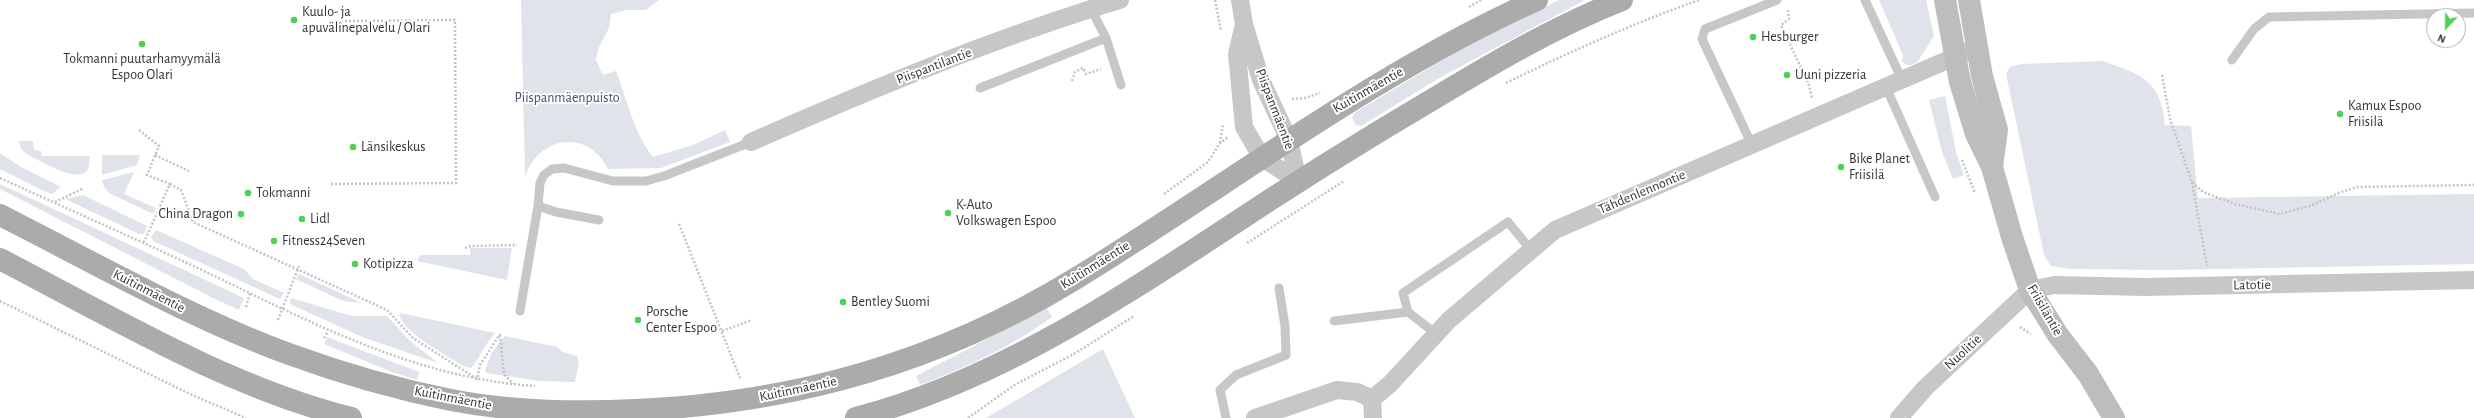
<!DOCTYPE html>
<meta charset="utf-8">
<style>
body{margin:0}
#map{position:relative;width:2474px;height:418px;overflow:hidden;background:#fff;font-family:"Alegreya Sans",sans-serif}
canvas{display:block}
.north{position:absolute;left:2426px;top:8px;width:40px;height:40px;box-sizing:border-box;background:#fff;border:1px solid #adadad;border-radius:50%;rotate:202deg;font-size:11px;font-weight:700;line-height:16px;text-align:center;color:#333}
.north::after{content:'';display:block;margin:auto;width:14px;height:18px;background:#4dd159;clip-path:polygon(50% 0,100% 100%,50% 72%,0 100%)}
</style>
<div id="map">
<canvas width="2474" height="418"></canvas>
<div class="north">N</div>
</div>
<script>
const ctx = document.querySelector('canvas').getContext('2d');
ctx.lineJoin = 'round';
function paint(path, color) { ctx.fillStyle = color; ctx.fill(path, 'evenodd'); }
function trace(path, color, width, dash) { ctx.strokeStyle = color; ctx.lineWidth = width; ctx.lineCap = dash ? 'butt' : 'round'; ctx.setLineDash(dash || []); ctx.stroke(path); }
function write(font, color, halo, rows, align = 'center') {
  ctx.font = font + ' "Alegreya Sans",sans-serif'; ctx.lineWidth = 4; ctx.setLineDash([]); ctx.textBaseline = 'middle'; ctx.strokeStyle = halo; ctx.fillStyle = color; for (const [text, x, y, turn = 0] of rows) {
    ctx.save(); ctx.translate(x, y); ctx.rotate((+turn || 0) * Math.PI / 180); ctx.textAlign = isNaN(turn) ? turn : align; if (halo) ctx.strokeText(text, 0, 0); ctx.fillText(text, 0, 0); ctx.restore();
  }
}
paint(new Path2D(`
 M521,0H659L646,10H626L611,14L609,28L598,49L596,60L603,75L616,71C627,100 634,133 653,157L693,145L725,130L730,142L661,168L608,169C588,128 538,136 525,177Z
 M1559,0H1585L1441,77L1361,126L1356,125L1352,118L1354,113L1459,50Z
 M1879,0H1926L1934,36L1918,61L1912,65H1906L1902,61L1903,55Z
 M2103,61C2142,75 2161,80 2165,125L2191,126L2198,198L2474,194V264L2167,270L2070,269L2051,266L2044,255L2006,74L2010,67L2021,64Z
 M1945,96L1956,152L1964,175L1953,179L1942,152L1929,100Z
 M19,141H33L34,150L41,151L42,156H90C89,160 90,167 87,171C76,183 38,160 27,154L21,149Z
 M0,153L21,167L61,187L52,194L46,192L0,169Z
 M102,155H140L137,165L102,175Z
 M134,172L124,194L156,208L153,214L109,193L104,187L102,180Z
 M0,184L244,298L239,310L217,300L0,189Z
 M83,195L147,226L144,234H139L65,199Z
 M156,230L244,269L253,279L284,293L280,299L153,241L151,237Z
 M470,248H512L507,280L417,261L420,255H470Z
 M299,274L362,303L343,301L296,279Z
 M291,298L352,316H387L409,340L438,363L362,337L290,304Z
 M1047,308L1052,317C1011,347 967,367 920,385L916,376Z
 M401,313L495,333C485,344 480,358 471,368L465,367C448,356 404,334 399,314Z
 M505,336L557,347L563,352L577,356L579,363L575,382L540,381L486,373L485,370L492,352Z
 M327,337L419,372L417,380L392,372L324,344Z
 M1103,349L1135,418H986Z`), '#e0e4ea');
trace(new Path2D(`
 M1215,0L1221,31
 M1469,7L1481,0
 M1788,10L1789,19L1781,25L1809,85L1812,98
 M2162,75L2170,119L2192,182L2203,192L2235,204L2280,214L2310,206L2339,193L2357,187L2474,185
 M1072,81L1075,72L1083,68L1086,74L1101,69
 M1506,83C1569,52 1632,24 1699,0
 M1292,99L1305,98L1320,93
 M139,130L159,146L147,175L170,184L144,242
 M1220,143L1223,124
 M155,155L189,171
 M1962,160L1975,193
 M0,178C68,209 136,239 204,271C310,322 415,378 535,386
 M2192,182L2207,266
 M170,184L181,190L193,222L387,310L413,338L477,379L480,365L500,334
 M331,184L456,183L455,20L341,21
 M1164,194L1208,162L1220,143L1228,137
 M55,202L84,188
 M679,224L740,378
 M1247,243L1344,181
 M465,248L471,246L517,245
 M397,266L405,270
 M0,301L192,395L246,418
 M246,307L250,293
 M278,320L299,266
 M2020,327L2031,334
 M722,331L752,320
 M500,335L504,374L513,384
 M324,338L328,331
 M968,418L1016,384L1074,354L1134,316`), '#c3c3c3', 2.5, [2, 2]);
trace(new Path2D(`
 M1865,0L1902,80
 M1091,9L1106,38L1121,85
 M2232,60L2254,29L2269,17L2474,13
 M1886,87L1935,197
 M980,88L1106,38
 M1752,145L1702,39L1705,29L1777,0
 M538,206L556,212L599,220
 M520,311L538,206L540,183L544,175L552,169L564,168L613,181H646L664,176L751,142
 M1334,321L1408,312
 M1435,333L1408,312L1403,293L1508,222L1531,250
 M1226,418L1220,390L1236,375L1286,355L1285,326L1279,288`), '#c7c7c7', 9);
trace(new Path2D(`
 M1240,0L1244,24L1261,80L1289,140L1298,181
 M1244,24L1237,54L1244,127L1262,158L1298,181
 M751,142C872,89 994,38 1120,0
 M1255,418L1337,390L1357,392L1372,399
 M1373,418L1372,399L1390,384L1449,320L1555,230L1966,52
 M1899,418L1925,388L2030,290L2054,285L2146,287L2474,280`), '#c7c7c7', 18);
trace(new Path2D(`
 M1945,0L1960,82L1976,134L1992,167L2012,237L2030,290L2058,335L2088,374L2114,418
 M1969,0L1982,76L1997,130L1992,167`), '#bdbdbd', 22);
trace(new Path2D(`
 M0,215C95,263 189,317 289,354C341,373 396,389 451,400C512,412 574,413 636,410C795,403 939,362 1075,279C1229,185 1372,74 1537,0
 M0,259C114,318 226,386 351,418
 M856,418C988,383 1102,310 1215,236C1287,188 1360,142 1435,98C1495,62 1556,26 1622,0`), '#ababab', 22);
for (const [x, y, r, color] of [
 [294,20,4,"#4dd159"],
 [1753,37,4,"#4dd159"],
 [142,44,4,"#4dd159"],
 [1787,75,4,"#4dd159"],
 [2340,114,4,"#4dd159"],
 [353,147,4,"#4dd159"],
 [1841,167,4,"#4dd159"],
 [248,193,4,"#4dd159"],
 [948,213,4,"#4dd159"],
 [241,214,4,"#4dd159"],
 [302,219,4,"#4dd159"],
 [274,241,4,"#4dd159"],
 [355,264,4,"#4dd159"],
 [843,302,4,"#4dd159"],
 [638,320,4,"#4dd159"]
]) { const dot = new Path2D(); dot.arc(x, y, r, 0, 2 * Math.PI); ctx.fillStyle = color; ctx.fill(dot); trace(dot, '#fff', 1.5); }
write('14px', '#333', '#fff', [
 ["Kuulo- ja",302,12],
 ["apuvälinepalvelu / Olari",302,28],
 ["Hesburger",1761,37],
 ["Tokmanni puutarhamyymälä",142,59,"center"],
 ["Espoo Olari",142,75,"center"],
 ["Uuni pizzeria",1795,75],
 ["Kamux Espoo",2348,106],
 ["Friisilä",2348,122],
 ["Länsikeskus",361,147],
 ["Bike Planet",1849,159],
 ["Friisilä",1849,175],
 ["Tokmanni",256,193],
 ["K-Auto",956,205],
 ["Volkswagen Espoo",956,221],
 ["China Dragon",233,214,"right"],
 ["Lidl",310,219],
 ["Fitness24Seven",282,241],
 ["Kotipizza",363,264],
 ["Bentley Suomi",851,302],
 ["Porsche",646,312],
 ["Center Espoo",646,328]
], 'left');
write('14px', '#333', '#fff', [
 ["Piispantilantie",934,66,-21],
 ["Kuitinmäentie",1368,90,-30],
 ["Piispanmäentie",1275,109,69],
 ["Tähdenlennontie",1642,192,-23],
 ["Kuitinmäentie",1095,265,-32],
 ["Latotie",2252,285,-1],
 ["Kuitinmäentie",149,291,27],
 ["Friisiläntie",2045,310,60],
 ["Nuolitie",1963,352,-43],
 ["Kuitinmäentie",798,389,-12],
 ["Kuitinmäentie",453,398,11]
]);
write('14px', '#45506a', '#fff', [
 ["Piispanmäenpuisto",567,98]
]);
</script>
